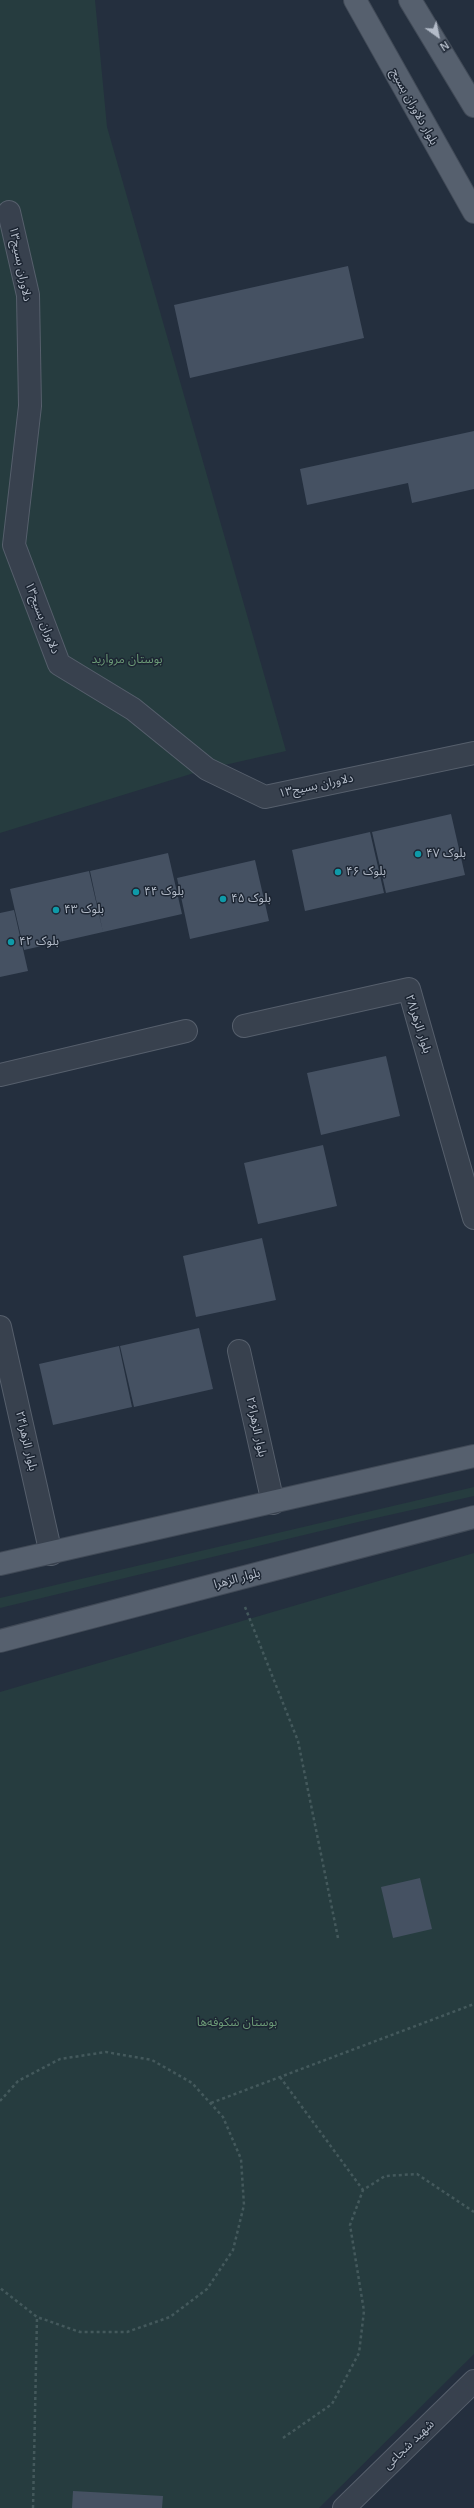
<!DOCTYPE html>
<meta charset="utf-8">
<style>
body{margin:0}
#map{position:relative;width:474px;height:2508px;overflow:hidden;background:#242f3e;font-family:Helvetica,sans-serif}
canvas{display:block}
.north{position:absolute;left:418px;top:16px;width:40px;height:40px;-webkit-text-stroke:3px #1d2633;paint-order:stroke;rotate:147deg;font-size:11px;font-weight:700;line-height:16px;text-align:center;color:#b4bcc9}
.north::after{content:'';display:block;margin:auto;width:14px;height:18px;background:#b4bcc9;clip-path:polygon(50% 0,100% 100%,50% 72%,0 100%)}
</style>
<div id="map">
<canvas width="474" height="2508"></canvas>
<div class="north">N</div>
</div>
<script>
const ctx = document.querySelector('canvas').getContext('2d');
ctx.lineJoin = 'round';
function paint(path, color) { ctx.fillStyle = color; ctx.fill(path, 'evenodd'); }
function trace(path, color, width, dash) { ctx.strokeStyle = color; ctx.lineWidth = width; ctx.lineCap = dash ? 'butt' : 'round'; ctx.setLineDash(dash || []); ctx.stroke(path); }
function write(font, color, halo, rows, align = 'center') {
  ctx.font = font + ' Helvetica,"Noto Sans Arabic",sans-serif'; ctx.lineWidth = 3; ctx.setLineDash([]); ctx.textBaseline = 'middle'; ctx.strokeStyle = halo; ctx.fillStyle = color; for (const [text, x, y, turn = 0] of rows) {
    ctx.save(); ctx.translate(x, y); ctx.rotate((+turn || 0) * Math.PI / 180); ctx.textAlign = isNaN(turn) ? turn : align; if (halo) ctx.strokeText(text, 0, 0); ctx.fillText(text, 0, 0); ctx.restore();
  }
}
paint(new Path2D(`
 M0,0H95L107,127L286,751L207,769L0,833Z
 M474,1487V1496L358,1522L0,1608V1598Z
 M474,1553V2354L319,2508H0V1692Z`), '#263c3f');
paint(new Path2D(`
 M348,266L364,338L190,378L174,305Z
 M474,431V489L412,503L408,483L307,505L300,469Z
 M451,814L465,875L386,893L372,832Z
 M370,832L384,893L305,911L292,850Z
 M168,853L182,914L103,932L90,871Z
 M255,860L269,921L190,939L177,878Z
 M89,871L103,932L24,950L10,889Z
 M14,910L28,971L0,977V913Z
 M386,1056L400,1116L321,1135L307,1073Z
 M323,1145L337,1206L258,1224L244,1163Z
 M262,1238L276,1300L196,1317L183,1256Z
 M199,1328L213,1389L134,1407L120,1346Z
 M119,1346L132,1407L53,1425L39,1364Z
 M420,1878L432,1929L393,1938L381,1887Z
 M73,2491L163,2496L162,2508H72Z`), '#455162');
const minor = new Path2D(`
 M9,212L28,295L30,406L14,545L59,664L133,709L207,769L265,797L474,753
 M244,1026L409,989L474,1218
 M0,1075L186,1031
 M0,1327L51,1554
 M239,1351L273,1503
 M344,2508L474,2381`);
const major = new Path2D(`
 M355,0L474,212
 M410,0L474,106
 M0,1564L474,1456
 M0,1641L474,1517`);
trace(minor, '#565f6c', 24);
trace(major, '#414a57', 24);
trace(new Path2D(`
 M245,1607L298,1741L338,1938
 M280,2077L363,2190
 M0,2101L18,2081L60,2059L106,2052L152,2060L192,2083L223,2117L241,2159L244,2205L233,2250L207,2289L170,2317L127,2332H80L37,2317L0,2288
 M211,2103L474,2004
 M283,2438L332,2404L359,2353L364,2311L350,2225L363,2190L385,2176L417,2174L474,2212
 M33,2508L37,2317`), '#44595c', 2.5, [3, 3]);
trace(minor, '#38414e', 22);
trace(major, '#56606e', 22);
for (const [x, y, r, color] of [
 [418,854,4,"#0f9aa8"],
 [338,872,4,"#0f9aa8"],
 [136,892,4,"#0f9aa8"],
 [223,899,4,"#0f9aa8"],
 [56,910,4,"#0f9aa8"],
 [11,942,4,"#0f9aa8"]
]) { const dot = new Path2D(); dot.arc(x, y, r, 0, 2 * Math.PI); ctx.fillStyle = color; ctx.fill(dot); trace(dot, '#1d2633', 1.5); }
write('12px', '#b4bcc9', '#1d2633', [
 ["بلوار دلاوران بسیج",414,107,61],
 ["دلاوران بسیج۱۳",20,264,79],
 ["دلاوران بسیج۱۳",42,618,69],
 ["دلاوران بسیج۱۳",316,786,-12],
 ["بلوار الزهرا۲۸",418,1024,72],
 ["بلوار الزهرا۲۶",256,1427,78],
 ["بلوار الزهرا۲۴",26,1441,77],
 ["بلوار الزهرا",237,1579,-15],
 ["شهید شجاعی",409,2445,-44]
]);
write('12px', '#6b9a76', '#1d2633', [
 ["بوستان مروارید",127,660],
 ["بوستان شکوفه‌ها",237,2023]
]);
write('12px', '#b4bcc9', '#1d2633', [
 ["بلوک ۴۷",426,854],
 ["بلوک ۴۶",346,872],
 ["بلوک ۴۴",144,892],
 ["بلوک ۴۵",231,899],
 ["بلوک ۴۳",64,910],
 ["بلوک ۴۲",19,942]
], 'left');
</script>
